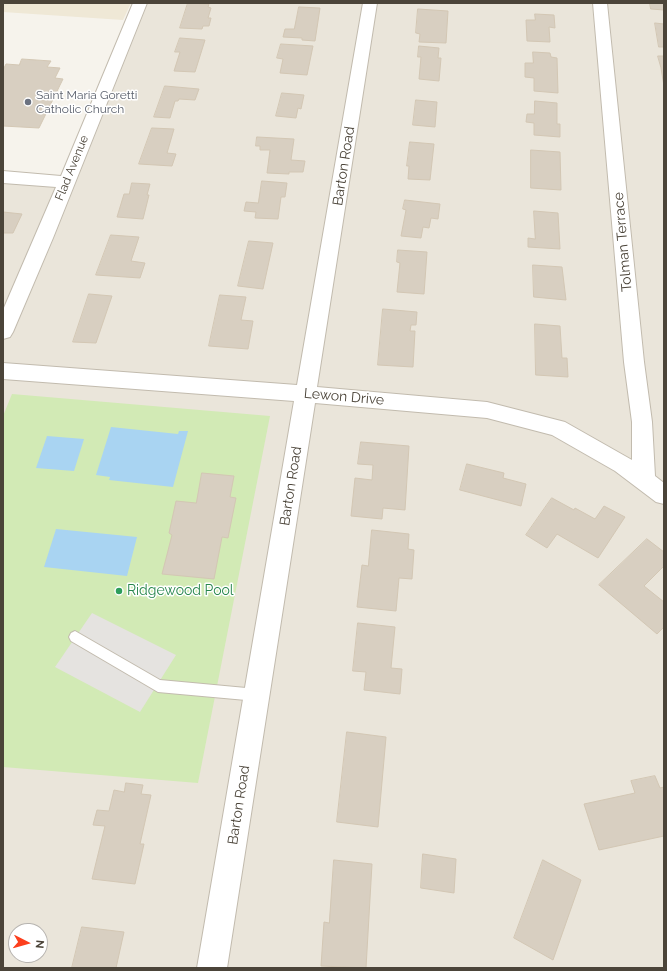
<!DOCTYPE html>
<style>
body{margin:0}
#map{position:relative;width:667px;height:971px;overflow:hidden;background:#f6f3ec;font-family:Raleway,sans-serif}
canvas{display:block}
.frame{position:absolute;inset:0;border:4px solid #4b4439;pointer-events:none}
.north{position:absolute;left:8px;top:923px;width:40px;height:40px;box-sizing:border-box;background:#fff;border:1px solid #b7b4b0;border-radius:50%;rotate:96deg;font-size:11px;font-weight:700;line-height:16px;text-align:center;color:#4b4439}
.north::after{content:'';display:block;margin:auto;width:14px;height:18px;background:#fc3f1d;clip-path:polygon(50% 0,100% 100%,50% 72%,0 100%)}
</style>
<div id="map">
<canvas width="667" height="971"></canvas>
<div class="frame"></div>
<div class="north">N</div>
</div>
<script>
const ctx = document.querySelector('canvas').getContext('2d');
ctx.lineJoin = 'round';
function paint(path, color) { ctx.fillStyle = color; ctx.fill(path, 'evenodd'); }
function trace(path, color, width, dash) { ctx.strokeStyle = color; ctx.lineWidth = width; ctx.lineCap = dash ? 'butt' : 'round'; ctx.setLineDash(dash || []); ctx.stroke(path); }
function write(font, color, halo, rows, align = 'center') {
  ctx.font = font + ' Raleway,sans-serif'; ctx.lineWidth = 3; ctx.setLineDash([]); ctx.textBaseline = 'middle'; ctx.strokeStyle = halo; ctx.fillStyle = color; for (const [text, x, y, turn = 0] of rows) {
    ctx.save(); ctx.translate(x, y); ctx.rotate((+turn || 0) * Math.PI / 180); ctx.textAlign = isNaN(turn) ? turn : align; if (halo) ctx.strokeText(text, 0, 0); ctx.fillText(text, 0, 0); ctx.restore();
  }
}
paint(new Path2D(`
 M140,3H664V968H3V177L66,181ZM16,931H40V955H16Z`), '#eae5da');
paint(new Path2D(`
 M3,3H131L123,20L3,12Z`), '#efe8d6');
paint(new Path2D(`
 M12,394L270,416L198,783L3,767V416Z`), '#d2eab5');
paint(new Path2D(`
 M92,613L176,655L140,712L55,667Z`), '#e5e3e0');
paint(new Path2D(`
 M111,427L178,434L179,431H188L173,487L109,480L110,477L96,475Z
 M47,436L84,439L74,471L36,468Z
 M56,529L137,537L127,576L44,567Z`), '#a9d4f2');
const building = new Path2D(`
 M188,3L209,4L208,7L211,8L208,18H211L209,26H203L202,29L180,28Z
 M650,3H664V10L651,9Z
 M299,7L320,8L315,41L302,40V38L283,37L285,29H294Z
 M418,9L448,11L446,43L419,42L420,34L416,33Z
 M535,14L554,15L555,28L549,27L550,42L527,41L526,20H535Z
 M655,23L664,24V47H659Z
 M180,38L205,40L195,72L174,71L180,52H175Z
 M281,44L313,46L307,75L280,73L283,59L277,58Z
 M419,46L439,48L438,58H441L439,81L419,79L421,57H418Z
 M533,52L550,53L551,57L557,58L558,93L534,91V78L525,77V63H533Z
 M658,56H664V86L661,68Z
 M22,59L51,61L47,67L60,68L55,78L63,79L39,128L3,126V70L6,64L19,65Z
 M165,86L199,89L195,100L179,99L178,101H175L170,118L154,117Z
 M282,93L304,95L301,109L298,108L296,118L276,116Z
 M416,100L437,102L435,127L413,125Z
 M535,101L557,103V124H560V137L534,135V123L526,122L527,114H534Z
 M152,128L174,129L167,153L176,154L172,166L139,164Z
 M257,137L294,139L291,160L305,161L303,172H289V174L267,173L270,150H260V146H256Z
 M410,142L434,144L430,180L408,179L409,166H407Z
 M531,150L560,152L561,190L531,188Z
 M262,181L287,183L285,197H281L278,219L255,218L256,212L244,211L246,202L258,203Z
 M132,183L150,184L147,195H149L143,219L117,217L124,194H129Z
 M405,200L440,204L438,219L431,218L429,228L423,227L421,238L401,236L406,210L403,209Z
 M534,211L558,213L560,249L528,247V238L535,239Z
 M3,212L22,214L13,233H3Z
 M111,235L139,237L131,261L145,263L140,278L96,275Z
 M249,241L273,243L263,289L238,286Z
 M398,250L427,252L424,294L397,292L400,263L397,262Z
 M533,265L562,267L566,300L534,297Z
 M89,294L112,296L96,343L73,342Z
 M220,295L246,297L241,320L253,321L248,349L209,346Z
 M383,309L417,312L416,325H411L410,331H415L413,367L378,365Z
 M535,324L560,326L562,358H567L568,377L536,375Z
 M361,442L409,446L405,510L383,508L382,519L351,516L355,478L372,480L373,465L358,464Z
 M467,464L504,473L503,478L526,484L521,506L460,490Z
 M202,473L234,476L230,497L236,498L228,538L222,537L214,579L162,574L172,535L169,533L176,501L196,503Z
 M552,498L574,510L575,508L595,519L604,506L625,517L598,558L557,534L547,548L526,535Z
 M372,530L409,534L408,549L414,550L412,579L399,578L396,611L357,607L362,565L368,566Z
 M647,539L664,552V566L644,586L664,602V627L657,634L599,585Z
 M358,623L395,627L391,668L402,669L400,694L364,690L366,672L353,671Z
 M347,732L386,737L378,827L337,822Z
 M655,776L660,788L664,787V836L599,850L584,804L635,793L631,781Z
 M126,783L143,785L141,794L151,795L140,844H144L135,884L92,879L105,826L93,825L97,810L109,811L114,790L124,792Z
 M423,854L456,859L454,893L421,888Z
 M334,860L372,864L366,968L321,966L324,922L329,923Z
 M543,860L581,880L553,960L514,938Z
 M82,927L124,932L116,968H72Z`);
paint(building, '#d8cfc1');
trace(building, '#d3c7b4', 1);
const service = new Path2D(`
 M75,631L160,680L257,689L261,691L263,695L261,699L257,701L158,692L71,641L69,637L71,633Z`);
const minor = new Path2D(`
 M133,3H147L53,238L13,332L10,337L3,339V310L56,187L3,183V171L61,176Z
 M363,3H377L317,387L487,402L565,422L632,460V422L624,362L593,3H607L644,362L652,422L655,476L664,483V504L656,502L615,471L552,435L487,418L315,403L227,968H197L294,401L3,379V363L297,385Z`);
trace(service, '#c2bbae', 2);
trace(minor, '#c2bbae', 2);
paint(service, '#fff');
paint(minor, '#fff');
for (const [x, y, r, color] of [
 [28,102,4,"#6b7280"],
 [119,591,4,"#2e9e5b"]
]) { const dot = new Path2D(); dot.arc(x, y, r, 0, 2 * Math.PI); ctx.fillStyle = color; ctx.fill(dot); trace(dot, '#fff', 1.5); }
write('12px', '#5b616d', '#fff', [
 ["Saint Maria Goretti",36,95],
 ["Catholic Church",36,109]
], 'left');
write('12px', '#4b4439', '#fff', [
 ["Flad Avenue",72,168,-68]
]);
write('14px', '#4b4439', '#fff', [
 ["Barton Road",344,166,-81],
 ["Tolman Terrace",623,242,-95],
 ["Lewon Drive",344,397,5],
 ["Barton Road",291,486,-81],
 ["Barton Road",239,805,-81]
]);
write('14px', '#27864d', '#fff', [
 ["Ridgewood Pool",127,591]
], 'left');
</script>
